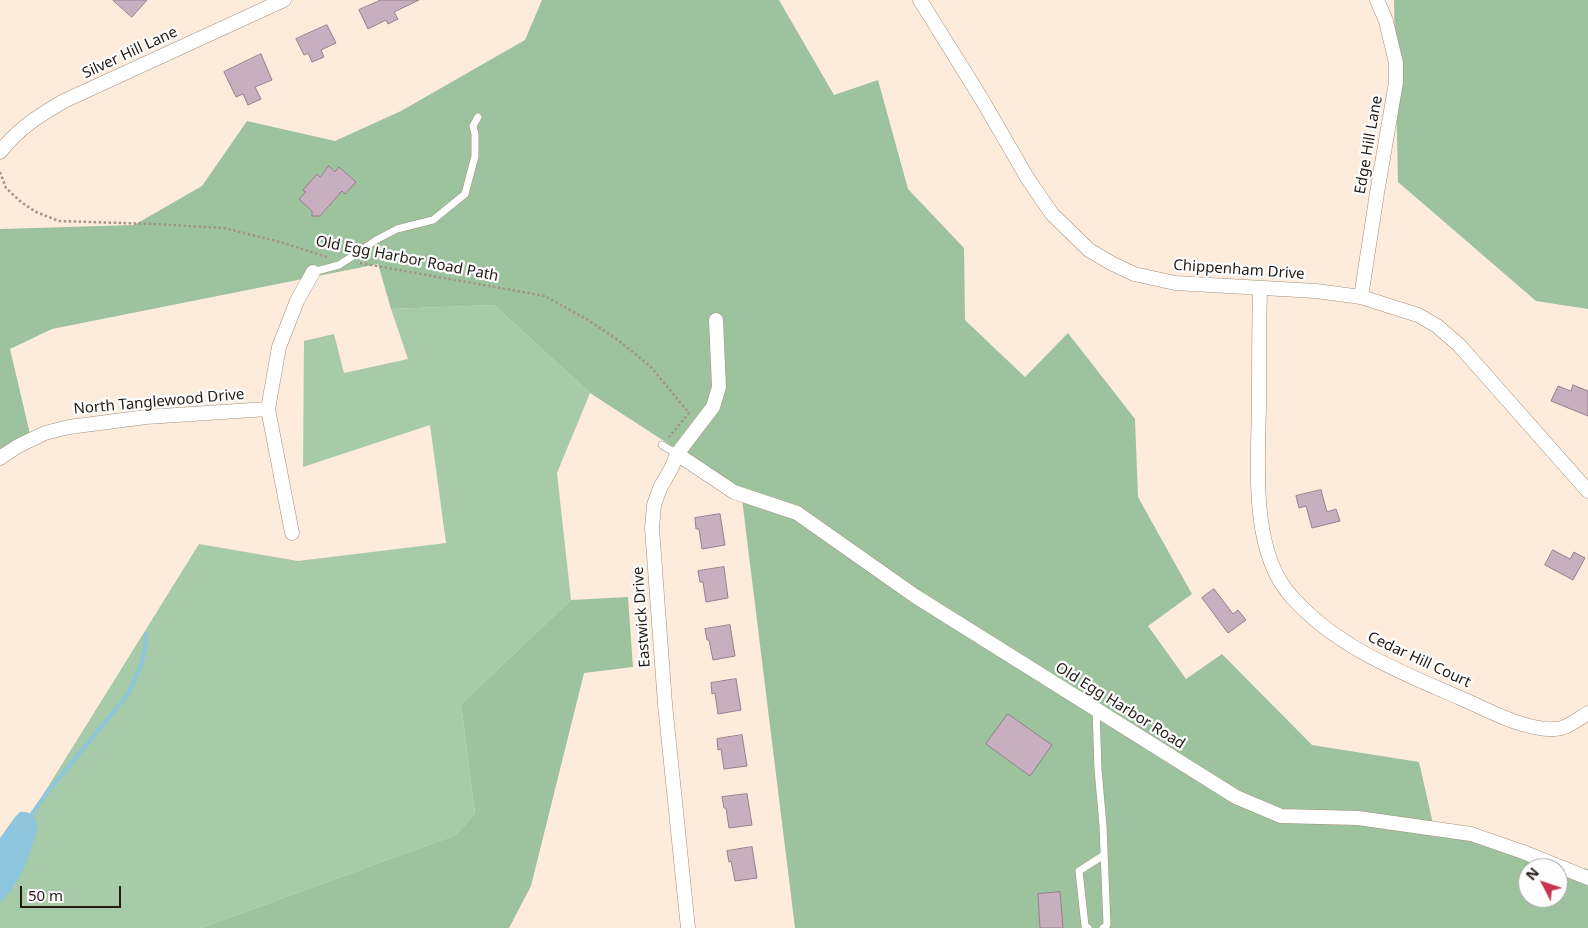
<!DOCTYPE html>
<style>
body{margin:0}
#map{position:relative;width:1588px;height:928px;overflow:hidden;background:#fdecdc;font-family:"Noto Sans",sans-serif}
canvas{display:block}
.north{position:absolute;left:1518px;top:858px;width:50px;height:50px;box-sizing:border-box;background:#fdfdfd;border:1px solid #a6a3a0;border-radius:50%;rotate:311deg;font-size:14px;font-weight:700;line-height:20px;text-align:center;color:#231b14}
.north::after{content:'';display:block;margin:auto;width:18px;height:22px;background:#c63650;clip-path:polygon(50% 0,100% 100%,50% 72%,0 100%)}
.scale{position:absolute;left:20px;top:886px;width:101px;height:22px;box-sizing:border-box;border:2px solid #231b14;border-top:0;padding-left:6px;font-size:15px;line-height:18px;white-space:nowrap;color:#231b14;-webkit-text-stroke:4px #fdfdfd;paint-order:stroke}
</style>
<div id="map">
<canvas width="1588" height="928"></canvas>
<div class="north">N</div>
<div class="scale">50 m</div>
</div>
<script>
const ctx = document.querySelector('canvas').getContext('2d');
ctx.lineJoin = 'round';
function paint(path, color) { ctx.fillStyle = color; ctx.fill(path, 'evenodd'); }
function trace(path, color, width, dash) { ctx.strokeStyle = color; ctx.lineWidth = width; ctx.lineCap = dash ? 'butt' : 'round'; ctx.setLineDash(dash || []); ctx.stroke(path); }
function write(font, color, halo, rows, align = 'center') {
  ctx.font = font + ' "Noto Sans",sans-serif'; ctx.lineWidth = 4.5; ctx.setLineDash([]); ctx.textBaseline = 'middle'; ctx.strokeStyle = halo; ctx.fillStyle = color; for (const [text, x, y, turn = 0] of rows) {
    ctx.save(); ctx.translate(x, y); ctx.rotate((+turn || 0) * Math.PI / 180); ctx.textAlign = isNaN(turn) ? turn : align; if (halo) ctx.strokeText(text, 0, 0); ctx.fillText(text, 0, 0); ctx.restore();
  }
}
paint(new Path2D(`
 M494,305L590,393L557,473L571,600L461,704L475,813L456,835L201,928H0V899L15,885L31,814L199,544L298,561L446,543L430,425L303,467L304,341L334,334L344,373L408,359L391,309Z`), '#a7caa8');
paint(new Path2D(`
 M542,0H779L834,95L878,80L908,189L964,248L965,320L1025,377L1068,333L1135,419L1138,497L1192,594L1148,626L1186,679L1222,654L1312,745L1419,762L1434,828L1561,865L1588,869V928H795L741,491L590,393L494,305L391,309L378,264L52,329L10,349L30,434L0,452V229L134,225L202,186L247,121L335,141L401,111L525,40ZM1528,868H1558V898H1528Z
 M1394,0H1588V309L1536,301L1398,182Z
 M628,597L633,667L584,673L531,886L509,928H201L456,835L475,813L461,704L571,600Z`), '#9cc39e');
paint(new Path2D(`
 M20,812C29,810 38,817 37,827C36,838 25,868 19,878C14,887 7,895 0,903V838L15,817Z`), '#8ec6de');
trace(new Path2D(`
 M29,818L46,794L128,694C138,674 146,657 146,634`), '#8ec6de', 4);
const building = new Path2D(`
 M113,0H147L132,17Z
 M381,0H419L394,12L398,19L388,24L386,20L368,29L359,10Z
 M327,25L336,43L321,50L324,57L312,62L308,53L304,55L296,39Z
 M261,54L272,80L255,87L261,99L248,105L243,94L236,97L224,72Z
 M329,166L335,172L339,167L356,182L345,194L342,191L320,216H312V211L299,199L306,192L303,190L317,174L320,177Z
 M1573,385L1588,391V416L1551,401L1558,386L1571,391Z
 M1321,490L1327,512L1336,509L1340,521L1312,528L1306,506L1299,508L1296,496Z
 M720,514L725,545L702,549L699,529H696L695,518Z
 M1553,550L1570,559L1574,552L1585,558L1573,580L1545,565Z
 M724,567L728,598L706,602L703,582H700L698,571Z
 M1214,589L1233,614L1238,610L1246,620L1228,633L1202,598Z
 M730,625L735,656L713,660L709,640H707L705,629Z
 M736,679L741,710L718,714L715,693L712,694L711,683Z
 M1008,714L1052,745L1030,776L986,744Z
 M742,735L747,766L724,769L721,749L718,750L717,739Z
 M747,794L752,825L729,828L726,808H724L722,797Z
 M752,847L757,878L735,881L731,861L729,862L727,851Z
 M1060,892L1063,928H1040L1038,894Z`);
paint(building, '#c7afbf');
trace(building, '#977f8e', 1);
const lane = new Path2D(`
 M313,272L339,265L356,254L376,240L397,229L433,220L465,194L475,156V134L473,126L478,117
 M662,445L677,454
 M1096,710L1098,769L1103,826L1107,925L1103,928
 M1088,928L1085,926L1079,871L1104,855`);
const street = new Path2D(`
 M920,0L981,98L1028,179L1052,214L1089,250L1111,263L1134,274L1175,283L1316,291L1361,297L1418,315L1437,326L1459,345L1588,491
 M0,152C20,127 37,117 64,101L284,0
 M1260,289C1259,328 1259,367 1259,406C1258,463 1250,551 1291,596C1335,646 1398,671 1458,697C1487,709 1531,735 1562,728C1571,725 1580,718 1588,713
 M1361,297L1377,193L1396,82V63L1386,21L1377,0
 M677,454L734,492L797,513L915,596L1236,797L1281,816L1358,818L1471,834L1523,852L1588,878
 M0,458L18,446L45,433L69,427L146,417L268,409
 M292,533L268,409L279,347L297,301L313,272
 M688,928L665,704L652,528L654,505L660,488L672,467L677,454L713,407L719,387L716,320`);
trace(lane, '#a3907d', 8);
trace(street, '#a3907d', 15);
trace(new Path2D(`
 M0,172L6,188L21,202L36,212L59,221L153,224L224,228L280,242L327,257
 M360,263L545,296L588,320L618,340L651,367L689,413L669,437`), '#a19488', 2.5, [2.5, 2.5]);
trace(lane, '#fff', 7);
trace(street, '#fff', 14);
write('15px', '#231b14', '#fdfdfd', [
 ["Silver Hill Lane",130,53,-25],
 ["Edge Hill Lane",1369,145,-80],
 ["Old Egg Harbor Road Path",407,259,11],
 ["Chippenham Drive",1239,270,4],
 ["North Tanglewood Drive",159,402,-5],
 ["Eastwick Drive",642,617,-94],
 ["Cedar Hill Court",1419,660,25],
 ["Old Egg Harbor Road",1120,706,32]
]);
</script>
